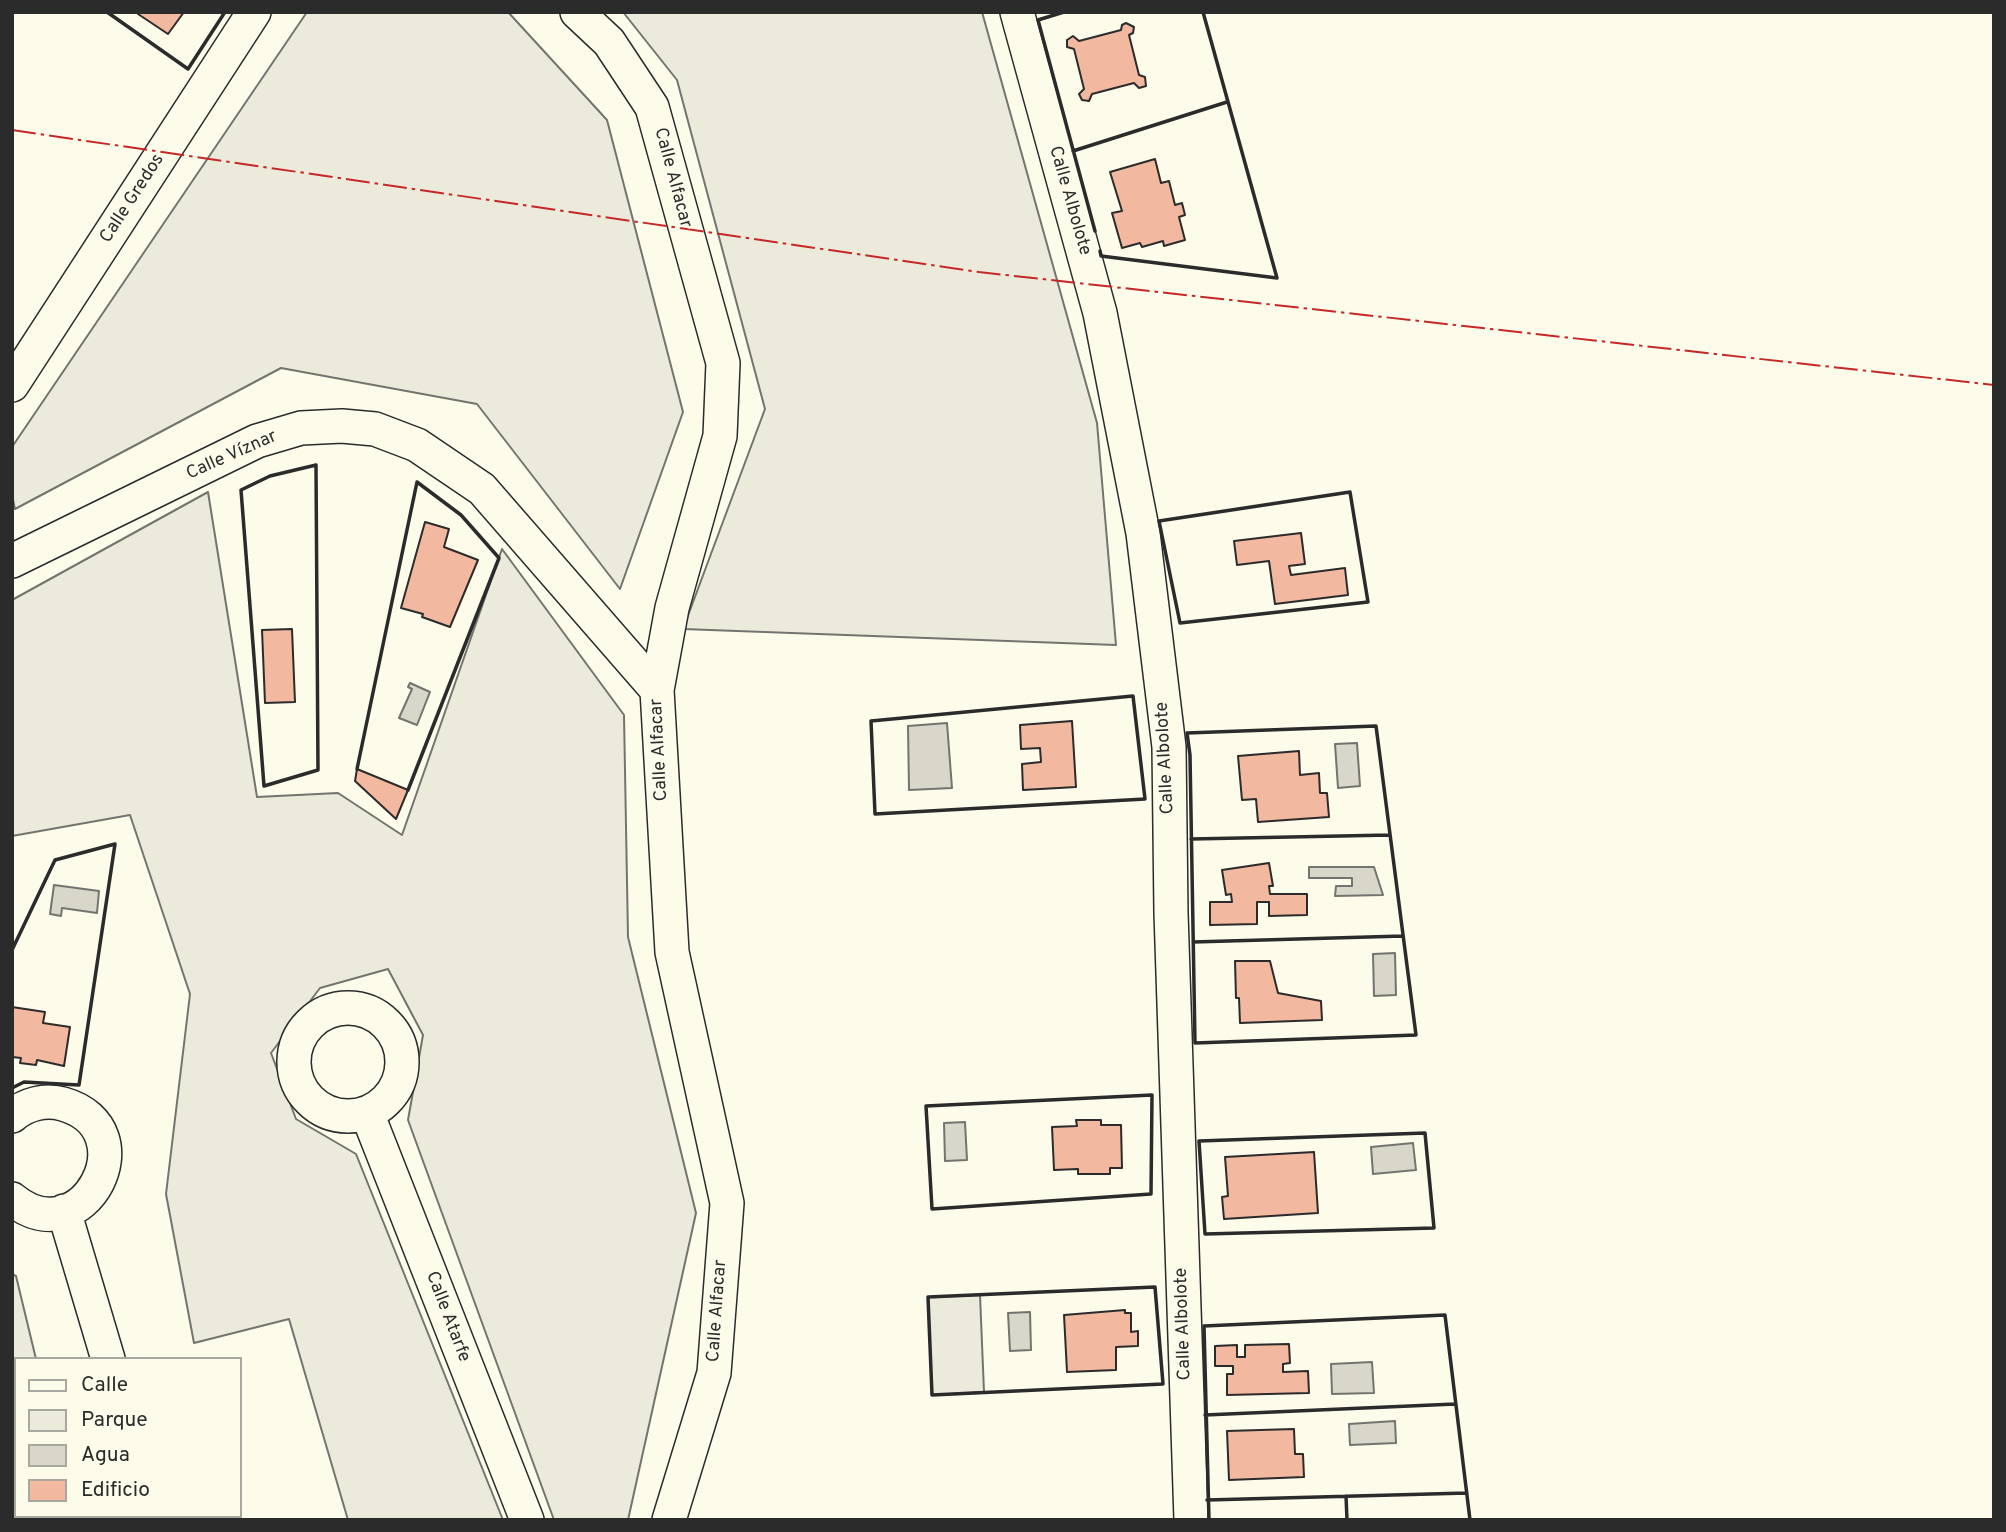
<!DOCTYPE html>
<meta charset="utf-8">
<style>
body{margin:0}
#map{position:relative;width:2006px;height:1532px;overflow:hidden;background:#fdfbea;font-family:Overpass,sans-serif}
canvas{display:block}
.frame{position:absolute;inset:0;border:14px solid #2b2b2b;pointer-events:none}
.legend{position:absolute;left:14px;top:1357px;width:228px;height:161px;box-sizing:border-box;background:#fdfbea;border:2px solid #a9a89e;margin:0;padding:9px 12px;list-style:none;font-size:21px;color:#2b2b2b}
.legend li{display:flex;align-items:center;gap:14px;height:35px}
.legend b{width:35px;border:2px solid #a9a89e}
</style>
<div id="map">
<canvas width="2006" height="1532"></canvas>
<div class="frame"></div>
<ul class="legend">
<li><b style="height:9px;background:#fdfbea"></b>Calle</li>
<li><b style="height:19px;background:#ecebdb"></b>Parque</li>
<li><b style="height:19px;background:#d8d7c9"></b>Agua</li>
<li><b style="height:19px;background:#f2b8a0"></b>Edificio</li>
</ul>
</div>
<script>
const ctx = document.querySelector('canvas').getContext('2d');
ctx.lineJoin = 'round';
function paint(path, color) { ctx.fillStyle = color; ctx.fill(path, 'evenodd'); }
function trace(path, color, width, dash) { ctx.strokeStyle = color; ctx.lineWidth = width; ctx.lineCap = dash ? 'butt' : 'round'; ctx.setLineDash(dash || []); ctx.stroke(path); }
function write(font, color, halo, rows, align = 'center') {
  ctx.font = font + ' Overpass,sans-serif'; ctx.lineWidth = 5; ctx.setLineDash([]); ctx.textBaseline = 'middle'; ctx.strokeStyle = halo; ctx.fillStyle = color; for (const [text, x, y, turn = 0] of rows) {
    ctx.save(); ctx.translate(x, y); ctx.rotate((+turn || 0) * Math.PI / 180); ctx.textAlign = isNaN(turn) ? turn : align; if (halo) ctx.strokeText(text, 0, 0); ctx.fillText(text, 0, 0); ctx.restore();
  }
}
const green = new Path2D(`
 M307,12H508L607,120L683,412L620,589L477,404L281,368L15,509L12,495V447Z
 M623,12H982L1097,423L1116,645L683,629L765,409L677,80Z
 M208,492L257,797L338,793L402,835L502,549L624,715L628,937L696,1213L628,1520H554L408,1120L423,1035L388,969L320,988L271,1053L296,1119L356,1154L503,1520H348L289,1319L194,1343L166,1194L190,994L130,815L12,836V600Z
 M12,1274L16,1276L36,1359H16V1516H74L75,1520H12Z
 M980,1295L984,1392L932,1395L928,1297Z`);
paint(green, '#ecebdb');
trace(green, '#74746e', 2);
const water = new Path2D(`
 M410,683L430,692L417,725L399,718L412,689L408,687Z
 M947,723L952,788L909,790L908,726Z
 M1357,743L1360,786L1338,788L1335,744Z
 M1309,867H1374L1383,895L1335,896L1336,886H1352V878H1309Z
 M54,885L99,891L97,913L62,908L61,916L50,914Z
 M1395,953L1396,995L1374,996L1373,954Z
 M965,1122L967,1160L945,1161L944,1123Z
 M1413,1143L1416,1170L1373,1174L1371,1147Z
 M1030,1312L1031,1350L1010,1351L1008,1313Z
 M1372,1362L1374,1393L1332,1394L1331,1364Z
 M1395,1421L1396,1443L1350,1445L1349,1424Z`);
paint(water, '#d8d7c9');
trace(water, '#74746e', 2);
const building = new Path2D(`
 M139,12H184L168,34L138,14Z
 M1126,23L1134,27L1133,33L1129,35L1139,75L1145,77L1146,86L1139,88L1134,83L1092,94L1089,101L1082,100L1079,94L1084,89L1074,49L1067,47V40L1073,36L1079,41L1121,30L1122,25Z
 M1155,159L1161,183L1169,181L1175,205L1182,203L1185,215L1179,217L1185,240L1164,246L1163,241L1142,247L1140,243L1122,248L1112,213L1122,211L1110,172Z
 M425,522L449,529L444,547L478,560L450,627L422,617L423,614L401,608Z
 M1301,533L1305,564L1289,566L1291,575L1345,568L1348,595L1275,604L1269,561L1237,565L1234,541Z
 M292,629L295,702L265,703L262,630Z
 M1072,721L1076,787L1023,790L1022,764L1041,762L1040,748L1021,749L1020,725Z
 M1299,751L1300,775L1319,773L1320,793H1327L1329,817L1258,822L1256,799L1242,800L1238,756Z
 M357,769L408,790L396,819L355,781Z
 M1269,863L1273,886H1269L1270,894H1307V915L1269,916V902H1257V924L1210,925V902H1232L1231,894L1226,895L1222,870Z
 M1235,961H1270L1278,993L1321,1001L1322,1020L1240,1023L1239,998H1236Z
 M12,1007L45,1012L43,1023L70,1027L64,1066L37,1060L36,1065L20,1063L21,1058L12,1057Z
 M1076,1120H1101V1125H1121L1122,1168H1110V1174H1078V1169L1054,1170L1052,1127L1077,1126Z
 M1314,1152L1318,1213L1224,1219L1222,1197L1228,1196L1225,1157Z
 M1125,1310V1313H1131V1332L1138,1331V1346L1116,1347V1370L1067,1372L1064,1315Z
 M1289,1344L1290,1363L1283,1364V1372L1308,1371L1309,1393L1227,1395V1374H1233V1366H1215V1346L1237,1345V1357H1245V1345Z
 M1294,1429L1295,1454H1303L1304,1477L1229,1480L1227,1431Z`);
paint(building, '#f2b8a0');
trace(building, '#2b2b2b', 2);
const minor = new Path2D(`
 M577,12L609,42L652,107L723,363L720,436L672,608L657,690L672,952L727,1203L714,1373L669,1520
 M1017,12L1100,313L1143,533L1169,747L1171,913L1191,1520
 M12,385L254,12
 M12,561L257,441L301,428L342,426L375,429L417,445L482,489L657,690
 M294 1062a54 54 0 1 1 108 0a54 54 0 1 1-108 0Z
 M367,1113L527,1520
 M12,1116C26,1104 45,1099 63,1104C151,1129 83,1258 12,1199
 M64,1211L108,1359
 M155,1516L156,1520`);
trace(minor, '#2b2b2b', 36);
trace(minor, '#fdfbea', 33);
trace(new Path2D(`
 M107,12L188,69L225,12
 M1064,12L1038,20L1095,231
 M1073,151L1227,102
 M1100,251L1101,256L1277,278L1203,12
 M316,465L318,770L264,786L241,490L270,476Z
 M1350,492L1368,602L1180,623L1159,521Z
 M1133,696L1145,799L875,814L871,721Z
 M1376,726L1416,1035L1195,1043L1190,755L1187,733Z
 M357,769L417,482L461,515L499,558L408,790
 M1191,839L1390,835
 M1193,942L1403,936
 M12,950L55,860L115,844L79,1085L24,1082L12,1088
 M1152,1095L1151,1194L932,1209L926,1106Z
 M1425,1133L1434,1228L1205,1234L1199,1141Z
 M1155,1287L1163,1384L932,1395L928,1297Z
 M1205,1415L1455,1404
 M1346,1496L1347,1520
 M1207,1500L1467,1493
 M1209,1520L1204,1326L1445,1315L1470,1520`), '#2b2b2b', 3.5);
trace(new Path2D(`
 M12,130L979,272L1994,385`), '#c62828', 2, [24, 5, 3.5, 5]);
write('18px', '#2b2b2b', '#fdfbea', [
 ["Calle Alfacar",672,178,75],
 ["Calle Gredos",133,199,-57],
 ["Calle Albolote",1069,201,74],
 ["Calle Víznar",232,456,-24],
 ["Calle Alfacar",660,750,-93],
 ["Calle Albolote",1166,758,-93],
 ["Calle Alfacar",718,1311,-86],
 ["Calle Atarfe",447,1317,69],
 ["Calle Albolote",1184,1324,-92]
]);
</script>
